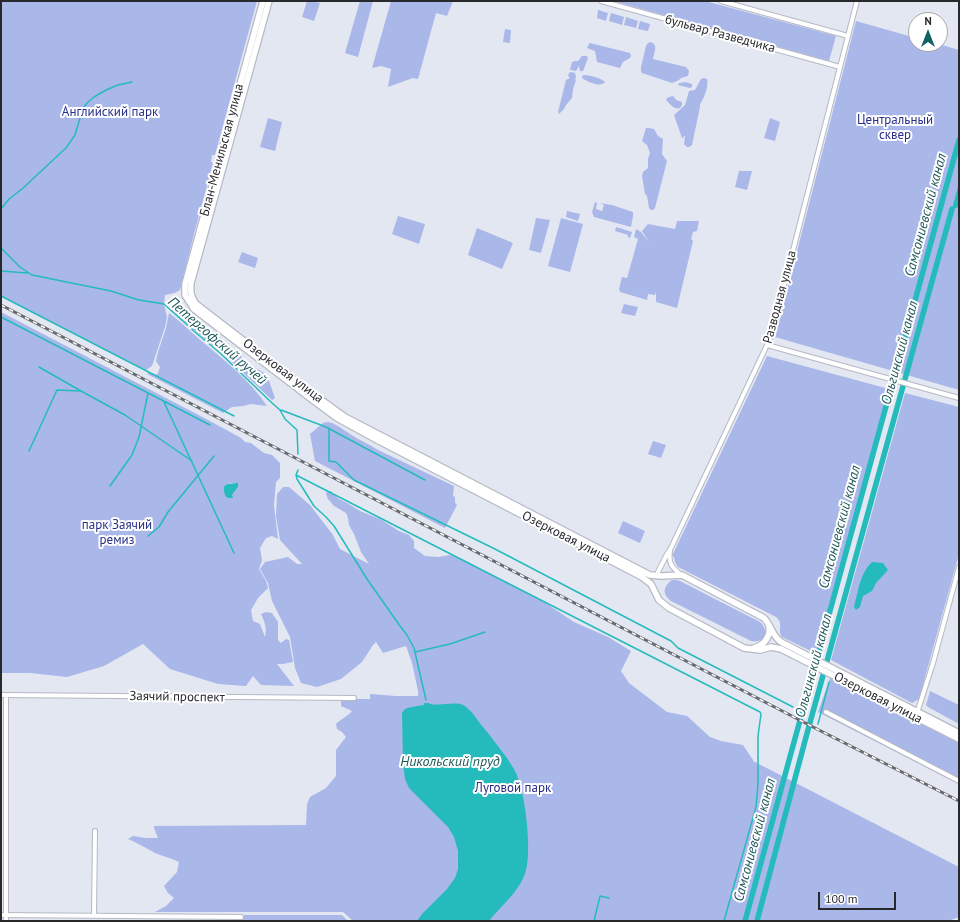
<!DOCTYPE html>
<meta charset="utf-8">
<style>
body{margin:0}
#map{position:relative;width:960px;height:922px;overflow:hidden;background:#e3e7f2;font-family:"PT Sans",sans-serif}
canvas{display:block}
.frame{position:absolute;inset:0;border:2px solid #28292d;pointer-events:none}
.north{position:absolute;left:908px;top:12px;width:40px;height:40px;box-sizing:border-box;background:#fff;border:1px solid #a9a9ab;border-radius:50%;rotate:0deg;font-size:11px;font-weight:700;line-height:16px;text-align:center;color:#28292d}
.north::after{content:'';display:block;margin:auto;width:14px;height:18px;background:#116263;clip-path:polygon(50% 0,100% 100%,50% 72%,0 100%)}
.scale{position:absolute;left:818px;top:892px;width:78px;height:18px;box-sizing:border-box;border:2px solid #28292d;border-top:0;padding-left:5px;font-size:12px;line-height:14px;white-space:nowrap;color:#28292d;-webkit-text-stroke:3px #fff;paint-order:stroke}
</style>
<div id="map">
<canvas width="960" height="922"></canvas>
<div class="frame"></div>
<div class="north">N</div>
<div class="scale">100 m</div>
</div>
<script>
const ctx = document.querySelector('canvas').getContext('2d');
ctx.lineJoin = 'round';
function paint(path, color) { ctx.fillStyle = color; ctx.fill(path, 'evenodd'); }
function trace(path, color, width, dash) { ctx.strokeStyle = color; ctx.lineWidth = width; ctx.lineCap = dash ? 'butt' : 'round'; ctx.setLineDash(dash || []); ctx.stroke(path); }
function write(font, color, halo, rows, align = 'center') {
  ctx.font = font + ' "PT Sans",sans-serif'; ctx.lineWidth = 4; ctx.setLineDash([]); ctx.textBaseline = 'middle'; ctx.strokeStyle = halo; ctx.fillStyle = color; for (const [text, x, y, turn = 0] of rows) {
    ctx.save(); ctx.translate(x, y); ctx.rotate((+turn || 0) * Math.PI / 180); ctx.textAlign = isNaN(turn) ? turn : align; if (halo) ctx.strokeText(text, 0, 0); ctx.fillText(text, 0, 0); ctx.restore();
  }
}
paint(new Path2D(`
 M1,1H257L215,155H212L211,162L213,163L194,234L180,290C176,293 170,294 165,295L164,304L167,317L165,327L152,366L146,370L1,296Z
 M307,1H312L320,3L314,21L302,17Z
 M360,1H373L358,57L345,53Z
 M391,1H453L447,16L436,13L418,79L413,78L388,87L391,69L381,66L372,68Z
 M613,1H705L836,36L829,61Z
 M598,10L608,13L606,21L597,18Z
 M611,13L624,17L622,25L609,21Z
 M626,17L638,21L636,28L624,25Z
 M640,21L650,24L648,31L638,29Z
 M856,21L916,38V44H939L959,50V390L775,337Z
 M505,29L511,30L510,43L503,42Z
 M650,42C659,44 654,53 653,59L686,67L689,71L688,76L681,78L679,80L672,83L642,73L641,71V67L646,46L648,43Z
 M590,43L630,53L631,56L630,58L623,62L620,68L597,62L595,51L587,48L589,44Z
 M582,56H587L588,58L583,71H580L579,66L576,71L570,70L572,62L575,61H578Z
 M571,72L575,73L576,77L575,79L576,80L573,89L572,98L566,105L564,109L559,114L558,112L566,80L570,78C568,77 568,75 569,73Z
 M584,75C589,75 600,78 604,81L605,82C604,83 603,84 602,84C597,86 586,81 582,78V76Z
 M704,78L707,79C709,85 704,99 700,104V107L692,145L689,147H687L684,144L685,136H684L683,138H682L674,115L685,105L689,91L695,90L701,79Z
 M685,82L692,84V87L690,88L678,85L679,83Z
 M672,96L674,97L676,100L682,102V105L680,108C674,110 670,104 666,100L667,98Z
 M268,118L282,122L275,151L260,147Z
 M770,118L780,122L775,141L764,138Z
 M646,128H649L654,129L658,136L663,139L662,154L667,161L655,208L653,210H651L649,208L647,196L645,194L642,176L643,172L648,168V159L650,153L647,145L642,141Z
 M739,171H752L747,190L735,187Z
 M595,202L597,203L596,209L602,211L604,205L600,203L612,205L633,212V216L631,227L594,217L592,212Z
 M567,211L580,214L578,221L566,217Z
 M398,216L425,224L419,244L392,234Z
 M536,218L550,220L541,253L529,250Z
 M561,218L583,224L570,272L548,266Z
 M677,221H699L697,231L693,232L691,239L693,241L677,308L656,302V292L655,295L648,294L647,300L620,292L619,289L622,277L627,278L638,239L634,237L636,229L641,232L649,242L642,231L648,224L675,229Z
 M616,227L632,232L630,238L628,237V235L615,231Z
 M477,228L513,243L502,269L468,255Z
 M242,252L258,258L255,268L238,262Z
 M624,304L638,307L635,316L621,313Z
 M173,310H181L192,315L233,349L249,364L264,373L269,381L275,398L272,400L221,352L171,311Z
 M1,312L210,421L241,438L245,442L251,443L264,453L272,455L280,463V478L276,482L274,505L278,539L272,536L266,538L260,548L262,560L259,569L266,581L268,588L258,598L251,610L253,621L260,624L265,637C267,629 265,622 261,614L266,612L272,613L278,622V640L281,643L286,639L289,640L293,662L283,664H277L294,686L261,685L253,676L246,686L218,684L170,669L143,644L104,666L67,677L30,673H1ZM236,483H238V487L232,495L223,489C225,483 231,483 236,483Z
 M169,313C180,321 189,330 199,339C223,359 250,380 267,406L251,404L243,406L232,407L223,413L147,374L149,372L156,375L158,373L160,367L156,361L158,352L166,328Z
 M767,356L889,389L817,654L782,637C777,630 784,624 776,617L678,567L675,562L674,557L672,556Z
 M905,393L959,407V554L919,699L912,703L831,660Z
 M327,422C336,423 342,429 350,434C359,440 369,444 378,450L454,486L453,496L455,497V503L457,505L445,528L315,461L310,434L323,423Z
 M653,441L666,445L661,458L648,454Z
 M283,487H289L310,505L333,535L340,549L369,564L361,552L354,534L349,525L348,518L346,513L334,506L328,499L326,494L327,491H331L333,494L339,499L347,503L360,511L380,519L399,531L409,535L414,541V548L425,556L438,557L450,555L466,561L484,571L541,600L574,622L608,637L631,651L621,671L629,683L667,712L687,716L710,737L721,741L743,745L753,760V761L959,867V917L948,921H353L343,912H155L166,906L174,898L168,893L164,886L177,872L179,862C171,858 162,856 155,853C146,848 138,843 128,839L133,836L146,838H158L154,828V826L306,825L307,804L310,797L326,788L336,776V750L346,737L342,732L337,729L336,724C341,719 348,716 352,711L341,706V699H370V694L396,696H418V691L412,663L406,646L383,653L376,642L373,645L362,662L341,679L317,687L301,683L295,668L290,637L272,601L268,583L260,569L265,562L288,557L297,564H302L280,540L276,516L277,494Z
 M623,521L645,531L640,543L618,533Z
 M672,580H676L680,581L760,622C770,631 765,644 751,641L671,601C661,593 664,586 672,580Z
 M830,678L959,743V784L818,712Z
 M930,691L959,705V724L928,707L926,705Z
 M244,915H342L348,921H242Z`), '#aab7e9');
paint(new Path2D(`
 M959,183V207L952,209Z
 M236,483H238V487L232,495L233,498H229L226,497C221,485 224,484 236,483Z
 M872,562L883,563L888,570L876,583L872,591L863,596L860,607L856,610L854,607C858,592 860,573 872,562Z
 M424,703H429L430,704C439,706 455,701 463,705C471,709 477,720 483,727C494,741 505,754 514,769C525,788 532,848 526,870C521,890 502,905 489,921H417L422,914L447,889L455,878L458,869V851L454,837L448,827L409,788L405,779L403,762L402,713C406,706 410,708 417,706C420,706 422,705 424,705Z`), '#25bbbd');
trace(new Path2D(`
 M1,209L9,199L22,189L66,148L75,135L83,108L88,102L94,97L106,90L118,85L132,82
 M1,248L20,267L32,275L111,291L139,300L164,304L195,332L220,353L271,402L280,410L285,419L297,430L298,454
 M1,271L27,273
 M1,296L234,416
 M1,317L210,425
 M39,367L81,391L125,415L192,461
 M164,402L234,553
 M281,410L326,427L425,480
 M329,428V461L336,462L354,480L495,549L671,641L678,648L793,707
 M29,451L57,390L80,391
 M298,470L296,475L297,479L314,506L326,517L334,526L367,579L400,626L407,635L414,648L426,700
 M296,475L527,593L760,712L761,714L758,736V784L756,807L724,921
 M110,486L132,455L139,437L148,393
 M148,536L159,527L168,512L214,456
 M415,652L450,644L485,632
 M818,724L829,682
 M594,921L600,896L609,898`), '#25bbbd', 1.5);
trace(new Path2D(`
 M745,921L959,140
 M757,921L806,737L952,209`), '#25bbbd', 5.5);
const street = new Path2D(`
 M601,1L840,67
 M721,1L848,36
 M767,345L959,398
 M670,551C668,564 672,567 681,575
 M656,576L667,554L670,550L767,345L771,336L857,1
 M1,695C119,695 236,698 354,698
 M826,712L959,781
 M917,713L933,663L959,567
 M1,915L241,917
 M94,916L95,831
 M6,921V695`);
const secondary = new Path2D(`
 M263,1L185,284V295L194,309L314,401L337,418L379,441L642,577L651,584L659,600L669,608L744,648L760,650L771,647L781,649L959,739
 M269,1L191,283C190,292 191,297 196,304L309,391L345,417L646,573L650,575L661,576L682,575L764,618C771,625 772,636 781,642L959,733
 M754,648C764,645 771,637 769,626`);
trace(street, '#b5b9c4', 6);
trace(secondary, '#b5b9c4', 8);
trace(street, '#fff', 4);
trace(secondary, '#fff', 5.5);
const rail = new Path2D(`
 M1,305L813,727L959,801`);
trace(rail, '#686a70', 3);
trace(rail, '#fff', 1.5, [4.5]);
write('13px', '#28292d', '#fff', [
 ["бульвар Разведчика",720,34,15],
 ["Блан-Менильская улица",222,150,-75],
 ["Разводная улица",780,297,-75],
 ["Озерковая улица",283,371,37],
 ["Озерковая улица",566,537,27],
 ["Заячий проспект",177,697,1],
 ["Озерковая улица",878,698,27]
]);
write('13px', '#272e87', '#fff', [
 ["Английский парк",110,112],
 ["Центральный",895,120],
 ["сквер",895,135],
 ["парк Заячий",117,525],
 ["ремиз",117,540],
 ["Луговой парк",513,788]
]);
write('italic 14px', '#225a5b', '#fff', [
 ["Самсониевский канал",926,215,-75],
 ["Петергофский ручей",217,341,41],
 ["Ольгинский канал",900,353,-75],
 ["Самсониевский канал",840,527,-75],
 ["Ольгинский канал",814,666,-75],
 ["Никольский пруд",450,762],
 ["Самсониевский канал",755,840,-75]
]);
</script>
